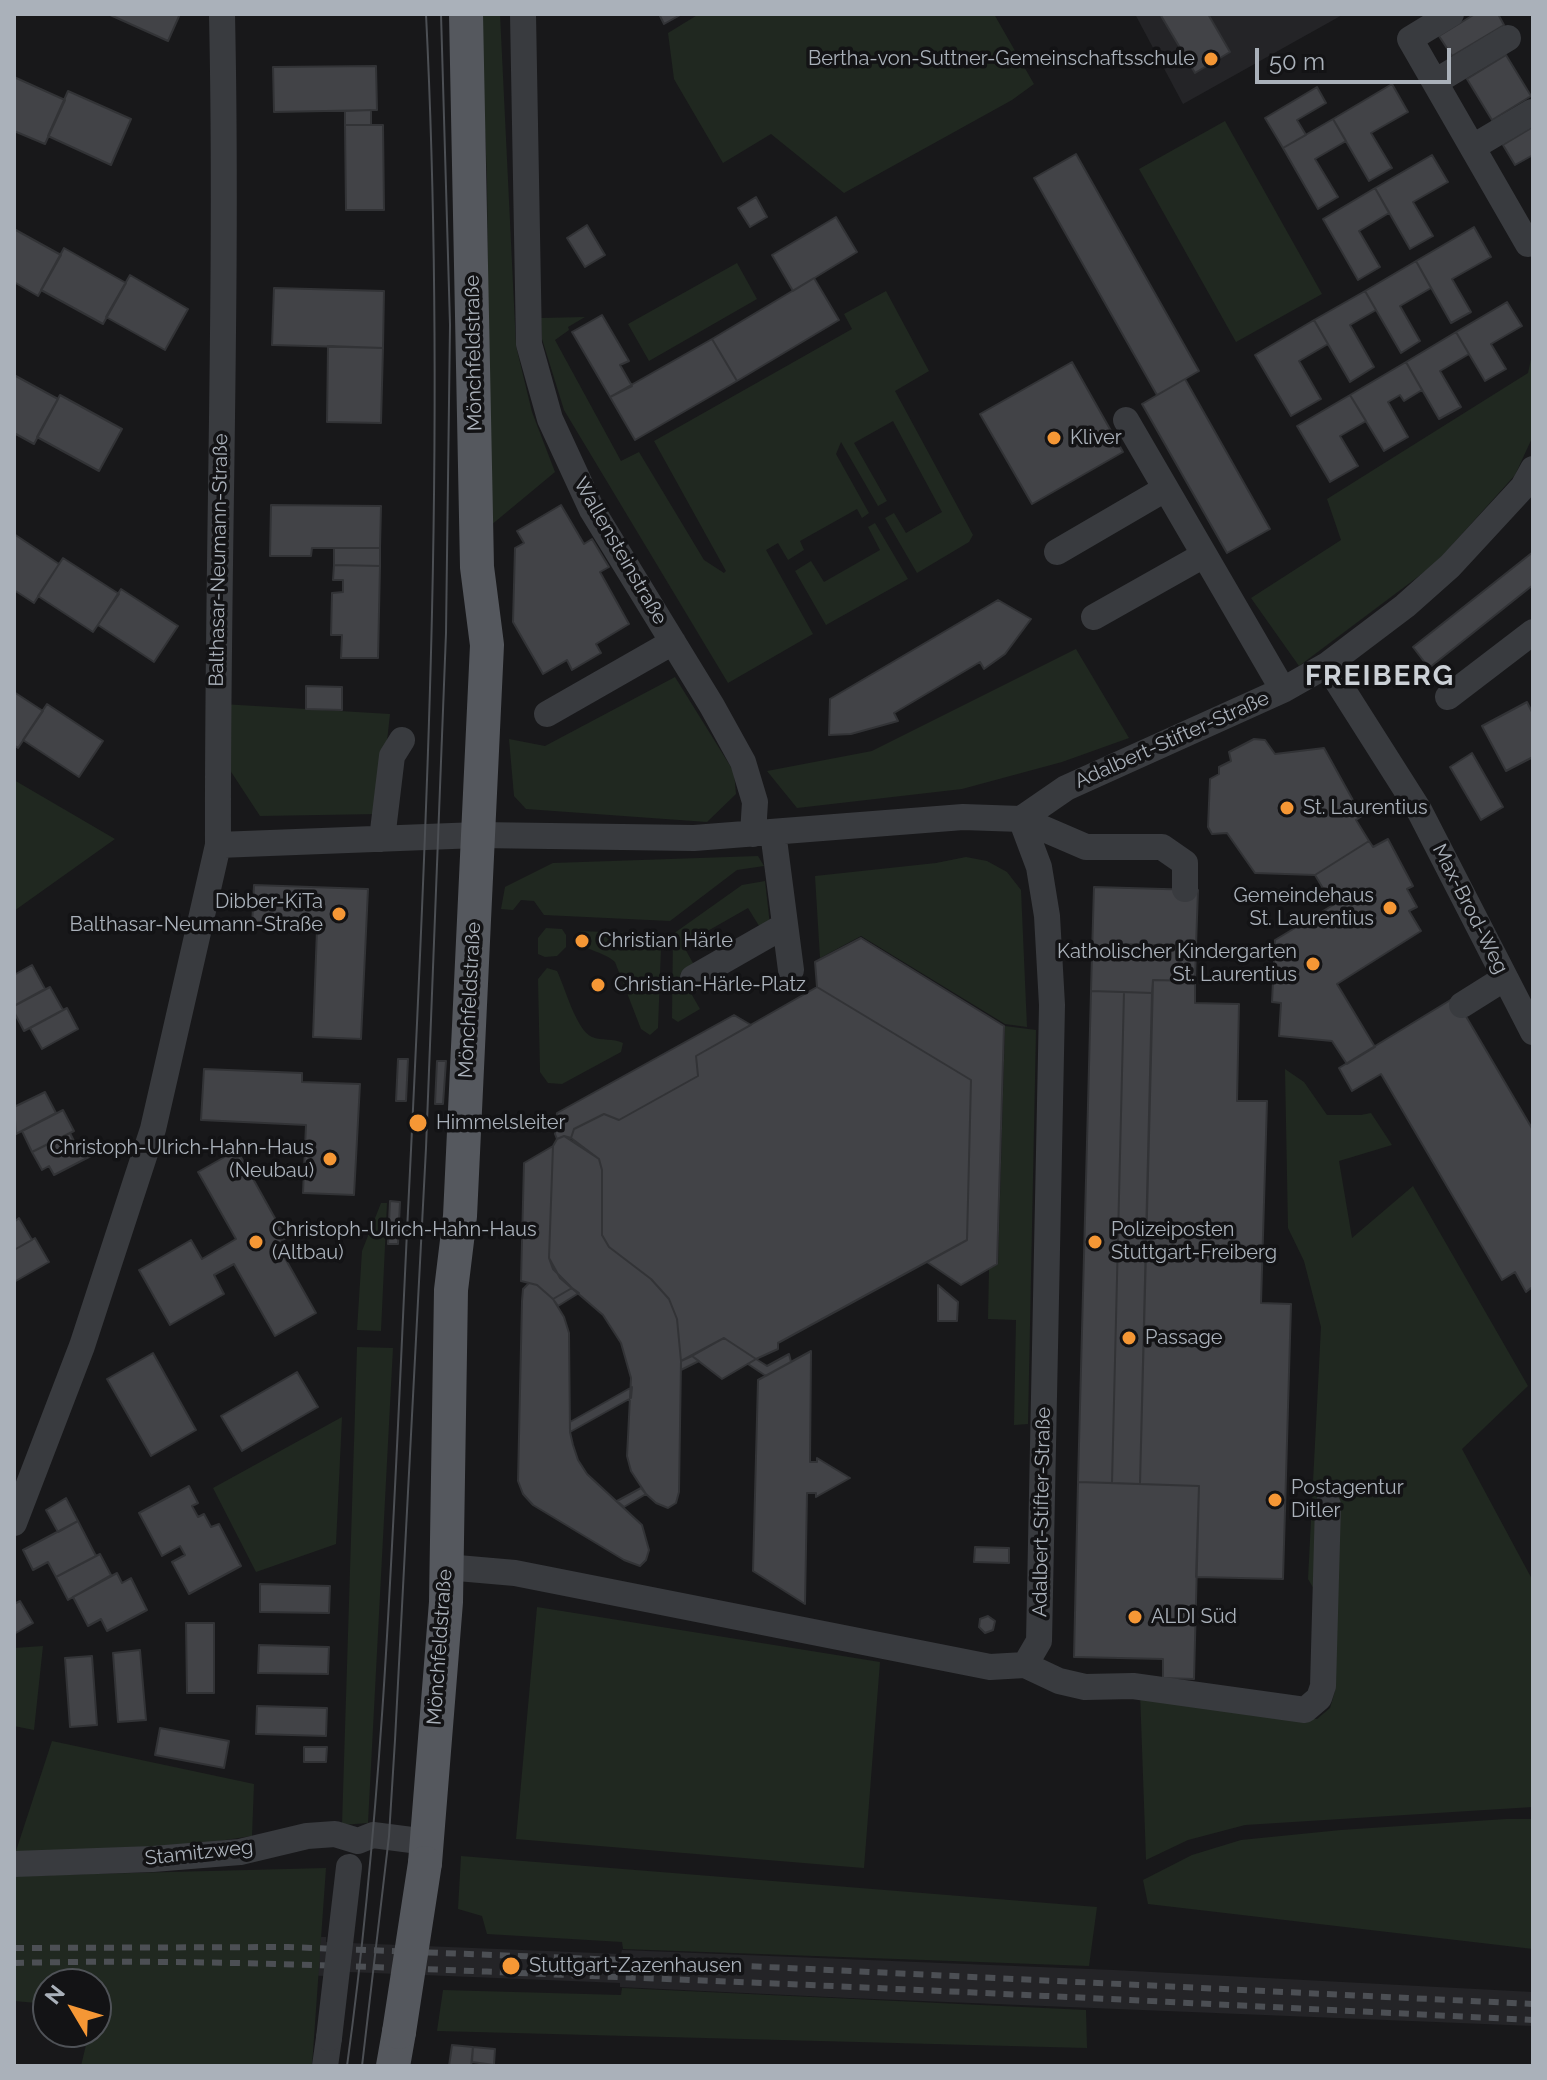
<!DOCTYPE html>
<meta charset="utf-8">
<style>
body{margin:0}
#map{position:relative;width:1547px;height:2080px;overflow:hidden;background:#18181a;font-family:Raleway,sans-serif}
canvas{display:block}
.frame{position:absolute;inset:0;border:16px solid #aab1ba;pointer-events:none}
.north{position:absolute;left:32px;top:1968px;width:80px;height:80px;box-sizing:border-box;background:#131315;border:2px solid #4f5257;border-radius:50%;rotate:308deg;font-size:22px;font-weight:700;line-height:32px;text-align:center;color:#aab1ba}
.north::after{content:'';display:block;margin:auto;width:28px;height:36px;background:#f59735;clip-path:polygon(50% 0,100% 100%,50% 72%,0 100%)}
.scale{position:absolute;left:1255px;top:48px;width:196px;height:36px;box-sizing:border-box;border:4px solid #aab1ba;border-top:0;padding-left:10px;font-size:24px;line-height:28px;white-space:nowrap;color:#aab1ba;-webkit-text-stroke:6px #131315;paint-order:stroke}
</style>
<div id="map">
<canvas width="1547" height="2080"></canvas>
<div class="frame"></div>
<div class="north">N</div>
<div class="scale">50 m</div>
</div>
<script>
const ctx = document.querySelector('canvas').getContext('2d');
ctx.lineJoin = 'round';
function paint(path, color) { ctx.fillStyle = color; ctx.fill(path, 'evenodd'); }
function trace(path, color, width, dash) { ctx.strokeStyle = color; ctx.lineWidth = width; ctx.lineCap = dash ? 'butt' : 'round'; ctx.setLineDash(dash || []); ctx.stroke(path); }
function write(font, color, halo, rows, align = 'center') {
  ctx.font = font + ' Raleway,sans-serif'; ctx.lineWidth = 7; ctx.setLineDash([]); ctx.textBaseline = 'middle'; ctx.strokeStyle = halo; ctx.fillStyle = color; for (const [text, x, y, turn = 0] of rows) {
    ctx.save(); ctx.translate(x, y); ctx.rotate((+turn || 0) * Math.PI / 180); ctx.textAlign = isNaN(turn) ? turn : align; if (halo) ctx.strokeText(text, 0, 0); ctx.fillText(text, 0, 0); ctx.restore();
  }
}
paint(new Path2D(`
 M1135,14H1344L1183,104Z
 M108,1931L326,1937V1942L621,1954L622,1950L1114,1970L1533,1992V2026L849,1998L620,1987V1983L324,1971V1976L174,1969L14,1934Z`), '#242427');
paint(new Path2D(`
 M480,14H500L516,346L532,412L555,472L490,526L487,178Z
 M699,14H994L1034,84L1012,100L844,193L771,134L723,163L674,79L668,33Z
 M1225,121L1322,294L1236,342L1139,169Z
 M737,263L757,299L649,361L628,324Z
 M886,291L929,371L895,391L973,535L969,542L917,573L885,518L894,513L906,533L942,512L893,421L854,443L887,501L878,506L841,442L836,454L869,513L862,518L857,509L800,541L804,550L788,560L778,543L766,550L813,634L728,683L564,410L542,339L541,318L585,317L568,327L569,330L555,340L621,461L639,452L704,560L724,573L726,571L654,441L852,329L844,314Z
 M1533,350V436L1515,475L1435,564L1299,666L1251,598L1341,540L1327,499L1528,373Z
 M875,523L908,579L826,625L795,571L811,561L824,582L880,550L868,527Z
 M1076,649L1129,738L1062,762L962,789L797,808L767,771L872,751Z
 M675,677L734,772L736,794L707,822L526,809L514,796L509,739L545,746Z
 M222,704L390,714L379,814L260,816L224,761Z
 M14,780L115,839L14,911Z
 M758,856L764,866L737,870L670,921L544,915L534,901L521,900L513,910L501,909L505,887L553,863Z
 M966,857L987,861L1007,872L1021,890L1027,1027L1005,1024L861,936L820,958L815,876L936,863Z
 M765,881L770,925L761,929L748,908L683,945L694,965L680,974L700,1009L678,1022L672,1018L673,934L742,885Z
 M546,928L562,929L566,935V947L557,956L545,957L538,954V938Z
 M581,931L650,934L658,939L661,948L658,1028L650,1035L641,1029L615,962C603,951 585,951 575,939Z
 M547,968L557,971C565,987 576,1030 592,1037C602,1041 613,1038 623,1043L621,1052L562,1084L548,1083L540,1072L538,979Z
 M1005,1026L1036,1030L1028,1424L1014,1425L1016,1320L988,1319L989,1269L998,1264Z
 M1285,1069L1304,1082L1327,1115H1361L1371,1113L1392,1145L1339,1161L1352,1238L1413,1186L1528,1386L1462,1449L1533,1581V1807L1245,1825L1188,1840L1146,1860L1140,1692L1317,1719L1330,1708L1335,1691L1334,1623L1308,1579L1321,1327L1304,1261L1288,1228Z
 M381,1203H387L381,1331L357,1330L362,1251Z
 M357,1347L393,1348L368,1823L342,1825Z
 M342,1417L336,1544L256,1572L213,1488Z
 M537,1607L880,1662L864,1868L516,1839Z
 M43,1646L34,1730L14,1726V1648Z
 M52,1741L254,1784L252,1836L158,1850L15,1854Z
 M1506,1819H1533V1949L1148,1904L1143,1880L1192,1855L1241,1840L1341,1830Z
 M461,1856L1097,1907L1089,1966L623,1949L622,1942L487,1934L482,1916L458,1909Z
 M326,1868L312,2066H81L89,2032H96V1984H48V2004L14,2001V1876Z
 M622,1988L1086,2010L1087,2048L437,2031L443,1990L621,1995Z`), '#202820');
const building = new Path2D(`
 M108,14H180L168,41Z
 M659,14H682L664,24Z
 M1160,14H1208L1230,52L1195,73Z
 M1475,14H1498L1504,25L1452,56L1439,36Z
 M1506,55L1531,96L1492,120L1467,79Z
 M376,66L377,110L274,112L273,67Z
 M14,77L65,100L45,144L14,131Z
 M1392,84L1408,112L1371,133L1392,168L1369,181L1333,119Z
 M1317,87L1326,103L1297,120L1306,135L1283,148L1265,118Z
 M68,91L131,119L111,165L48,136Z
 M371,110V125H345V111Z
 M1333,119L1346,141L1315,159L1338,197L1318,209L1283,148Z
 M345,125H383L384,210H346Z
 M1533,127V155L1515,165L1503,145Z
 M1076,154L1199,371L1157,395L1034,178Z
 M1432,155L1448,182L1413,202L1433,236L1410,249L1375,188Z
 M1375,188L1389,213L1359,231L1380,267L1358,280L1323,219Z
 M756,197L767,217L750,227L738,208Z
 M836,217L857,252L793,291L772,255Z
 M587,225L605,255L585,267L567,238Z
 M1474,227L1491,257L1452,279L1471,312L1451,323L1416,261Z
 M14,229L61,255L38,296L14,282Z
 M64,248L126,283L103,324L41,290Z
 M1416,261L1431,288L1400,306L1420,341L1401,353L1365,291Z
 M130,275L188,309L165,350L106,317Z
 M814,278L839,320L737,381L712,339Z
 M274,288L384,291L383,348L272,345Z
 M1365,291L1376,310L1350,325L1374,367L1350,382L1314,320Z
 M1507,302L1522,326L1491,344L1506,369L1485,381L1456,332Z
 M602,315L629,361L620,365L632,386L610,397L572,332Z
 M1314,320L1328,344L1299,361L1321,399L1291,416L1255,355Z
 M1456,332L1469,354L1440,371L1461,407L1439,419L1406,362Z
 M712,339L737,381L635,440L610,397Z
 M328,346L383,348L381,423L327,422Z
 M1072,362L1123,452L1032,504L980,414Z
 M1406,362L1422,390L1404,401L1400,395L1388,402L1408,437L1384,451L1350,395Z
 M14,375L58,399L34,444L14,433Z
 M1185,379L1270,529L1227,553L1142,404Z
 M60,395L122,429L99,471L37,437Z
 M1350,395L1366,421L1340,436L1358,466L1330,482L1297,426Z
 M271,505L381,506L380,548H312L311,556H270Z
 M561,505L584,544L592,539L609,567L600,572L629,624L596,644L601,653L572,670L567,660L543,674L513,622L515,548L524,543L517,531Z
 M14,534L59,564L34,603L14,590Z
 M334,548H380V566L334,565Z
 M1533,552V585L1429,668L1413,647Z
 M63,558L119,594L93,632L38,596Z
 M334,565L380,566L378,658H341L342,635H331L332,593L343,592V580H333Z
 M121,589L178,626L154,662L98,625Z
 M998,600L1031,619L1005,654L984,669L980,662L894,713L898,721L851,734L829,735L830,699Z
 M306,686L342,687V710L306,709Z
 M14,692L43,711L18,748L14,745Z
 M1527,702L1533,714V757L1506,771L1482,726Z
 M47,704L103,741L79,777L23,740Z
 M1254,739L1265,740L1275,754L1324,748L1354,802L1362,803L1366,813L1356,820L1369,841L1315,875L1255,873L1227,833L1212,834L1208,827L1210,779L1219,774V767L1231,761L1229,752Z
 M1472,753L1503,807L1481,820L1450,767Z
 M1388,839L1413,886L1407,889L1417,907L1409,911L1421,931L1337,984L1375,1047L1347,1064L1332,1041L1279,1036L1281,1003L1272,1002L1275,940L1333,905L1315,875L1369,841L1373,847Z
 M254,885L368,889L361,1039L313,1037L317,929L252,927Z
 M1094,887L1198,890L1196,946L1113,944V955L1092,954Z
 M861,938L1004,1026L997,1264L961,1285L927,1262L967,1240L971,1080L817,987L815,962Z
 M1113,944L1196,946L1195,981L1153,980L1152,993L1091,991L1092,954L1113,955Z
 M32,965L45,989L14,1006V975Z
 M1153,980L1195,981V1003L1239,1004L1237,1101H1267L1261,1303L1291,1304L1283,1579L1196,1577L1199,1486L1140,1484Z
 M50,987L63,1010L24,1031L14,1012V1006Z
 M817,987L971,1080L967,1240L778,1343V1349L756,1359L724,1338L681,1361L677,1319L669,1299L651,1279L609,1247L602,1235V1170L599,1159L571,1138L574,1129L604,1114L619,1120L698,1076L696,1056Z
 M1091,991L1124,992L1112,1483L1078,1482Z
 M1124,992L1152,993L1140,1484L1112,1483Z
 M1457,996L1464,1013L1533,1130V1291L1531,1288L1526,1292L1515,1272L1502,1280L1381,1074L1352,1091L1339,1068Z
 M67,1008L78,1029L42,1049L30,1028Z
 M734,1015L751,1025L696,1056L698,1076L619,1120L604,1114L574,1129L571,1138L564,1136L557,1139L555,1134L557,1113Z
 M398,1059H408L406,1101H396Z
 M437,1061H446L443,1104H435Z
 M204,1069L302,1073V1082L360,1084L354,1195L303,1193L306,1125L201,1120Z
 M45,1092L56,1113L16,1134L14,1107Z
 M63,1110L74,1131L32,1152L22,1131Z
 M70,1133L76,1145L84,1141L91,1156L54,1175L49,1166L42,1170L32,1152Z
 M564,1136L599,1159L602,1170V1235L609,1247L651,1279L669,1299L677,1319L681,1361L679,1492L676,1503L668,1508L656,1503L646,1494L631,1471L627,1456L631,1378L621,1343L603,1315L560,1278L549,1258L553,1146L557,1139Z
 M553,1146L549,1258L553,1269L572,1288L553,1299L537,1285L521,1281L524,1163Z
 M237,1150L286,1238L277,1244L316,1313L275,1336L234,1264L214,1275L224,1294L170,1325L139,1270L191,1240L202,1259L236,1239L198,1172Z
 M390,1201L400,1202L398,1244H388Z
 M19,1218L32,1240L14,1250V1222Z
 M35,1238L49,1262L14,1282V1250Z
 M529,1283L537,1285L553,1299L564,1317L569,1333L570,1432L573,1445L578,1460L587,1474L642,1525L649,1550L646,1560L640,1566L624,1560L533,1505L523,1494L518,1481L522,1301L523,1289Z
 M938,1285L958,1302L957,1321H938Z
 M572,1288L579,1293L558,1306L553,1299Z
 M724,1338L756,1359L722,1379L692,1356Z
 M811,1351L810,1462H817V1458L850,1478L816,1497V1493H807L805,1604L753,1571L758,1380Z
 M153,1353L196,1430L151,1456L107,1379Z
 M789,1354L791,1362L766,1376L748,1364L756,1359L767,1366Z
 M692,1356L699,1361L681,1370V1361Z
 M297,1372L318,1407L242,1451L221,1416Z
 M632,1387L631,1398L570,1432V1422Z
 M1078,1482L1199,1486L1194,1679L1163,1678V1659L1074,1657Z
 M189,1486L198,1503L192,1506L198,1517L204,1514L211,1527L219,1524L241,1566L189,1594L172,1562L185,1555L180,1546L162,1556L139,1513Z
 M641,1488L646,1494L624,1507L617,1501Z
 M66,1498L78,1521L58,1532L46,1510Z
 M78,1521L96,1556L56,1577L48,1562L33,1570L23,1550Z
 M975,1547L1009,1548V1563L974,1562Z
 M100,1554L111,1575L68,1600L56,1577Z
 M117,1573L122,1583L131,1578L147,1610L107,1631L101,1619L88,1626L73,1597Z
 M260,1584L330,1586L329,1613L260,1612Z
 M20,1601L33,1623L14,1634V1604Z
 M988,1616L995,1621L993,1630L985,1633L979,1627L980,1619Z
 M186,1623H214V1693H187Z
 M259,1645L329,1647L328,1674L258,1673Z
 M140,1650L146,1720L118,1722L113,1653Z
 M92,1656L97,1725L70,1727L65,1658Z
 M257,1706L327,1708L326,1736L256,1734Z
 M160,1728L229,1741L224,1768L155,1755Z
 M304,1747H327L326,1762H304Z
 M452,2045L473,2047L471,2066H449Z
 M473,2047L495,2049L494,2065L472,2062Z`);
paint(building, '#424347');
trace(building, '#323336', 2);
trace(new Path2D(`
 M222,14C228,291 217,568 218,845L478,835L694,838L963,817L1021,819L1066,788L1283,690L1327,665L1405,606L1450,566L1523,487L1533,469
 M523,14L529,344L550,419L592,510L712,706L743,762L755,802L753,834
 M1451,14L1410,39L1528,244
 M1435,82L1508,38
 M1473,147L1532,112
 M1126,420L1283,690
 M1057,552L1165,489
 M1094,617L1204,555
 M1327,665L1419,810L1533,1032
 M1448,697L1533,632
 M547,714L673,642
 M1021,819L1039,867L1047,916L1052,1005L1039,1641L1025,1665
 M1021,819L1086,847H1162L1185,863V889
 M773,832L791,970
 M382,839L392,756L402,740
 M693,978L784,926
 M1462,1005L1505,978
 M14,1523L82,1346L153,1129L218,845
 M446,1567L515,1573L990,1667L1025,1665L1059,1681L1085,1687L1133,1686L1305,1710L1319,1698L1323,1686L1328,1505
 M14,1864L153,1859L240,1852L307,1836L335,1834L358,1841L373,1835L427,1842
 M325,2066L329,2038`), '#393b3f', 26);
trace(new Path2D(`
 M425,1863L446,1602L451,1290L460,1216L487,645L477,567L466,14
 M393,2066L399,2032`), '#55585e', 34);
trace(new Path2D(`
 M347,2066C386,1783 394,1497 408,1211C428,812 446,413 426,14
 M362,2066L389,1836L395,1740L426,1148L446,633L450,325L441,14`), '#4c4f54', 2);
trace(new Path2D(`
 M14,1948L288,1947L622,1960L1533,2004
 M14,1963C215,1958 416,1969 617,1977C923,1989 1228,2005 1533,2020`), '#4c4f54', 6, [10, 8]);
trace(new Path2D(`
 M329,2038L349,1867`), '#393b3f', 26);
trace(new Path2D(`
 M399,2032L425,1863`), '#55585e', 34);
for (const [x, y, r, color] of [
 [1211,59,8,"#f59735"],
 [1054,438,8,"#f59735"],
 [1287,808,8,"#f59735"],
 [1390,908,8,"#f59735"],
 [339,914,8,"#f59735"],
 [582,941,8,"#f59735"],
 [1313,964,8,"#f59735"],
 [598,985,8,"#f59735"],
 [418,1123,10,"#f59735"],
 [330,1159,8,"#f59735"],
 [256,1242,8,"#f59735"],
 [1095,1242,8,"#f59735"],
 [1129,1338,8,"#f59735"],
 [1275,1500,8,"#f59735"],
 [1135,1617,8,"#f59735"],
 [511,1966,10,"#f59735"]
]) { const dot = new Path2D(); dot.arc(x, y, r, 0, 2 * Math.PI); ctx.fillStyle = color; ctx.fill(dot); trace(dot, '#131315', 3); }
write('20px', '#aab1ba', '#131315', [
 ["Bertha-von-Suttner-Gemeinschaftsschule",1195,59,"right"],
 ["Kliver",1070,438],
 ["St. Laurentius",1303,808],
 ["Gemeindehaus",1374,896,"right"],
 ["St. Laurentius",1374,919,"right"],
 ["Dibber-KiTa",323,902,"right"],
 ["Balthasar-Neumann-Straße",323,925,"right"],
 ["Christian Härle",598,941],
 ["Katholischer Kindergarten",1297,952,"right"],
 ["St. Laurentius",1297,975,"right"],
 ["Christian-Härle-Platz",614,985],
 ["Himmelsleiter",436,1123],
 ["Christoph-Ulrich-Hahn-Haus",314,1148,"right"],
 ["(Neubau)",314,1171,"right"],
 ["Christoph-Ulrich-Hahn-Haus",272,1230],
 ["(Altbau)",272,1253],
 ["Polizeiposten",1111,1230],
 ["Stuttgart-Freiberg",1111,1253],
 ["Passage",1145,1338],
 ["Postagentur",1291,1488],
 ["Ditler",1291,1511],
 ["ALDI Süd",1151,1617],
 ["Stuttgart-Zazenhausen",529,1966]
], 'left');
write('20px', '#aab1ba', '#131315', [
 ["Mönchfeldstraße",474,353,-91],
 ["Wallensteinstraße",620,551,60],
 ["Balthasar-Neumann-Straße",219,560,-89],
 ["Adalbert-Stifter-Straße",1172,740,-24],
 ["Max-Brod-Weg",1470,909,63],
 ["Mönchfeldstraße",470,1000,-87],
 ["Adalbert-Stifter-Straße",1042,1512,-89],
 ["Mönchfeldstraße",440,1647,-86],
 ["Stamitzweg",199,1853,-6]
]);
ctx.letterSpacing = '2px';
write('bold 28px', '#cbd0d6', '#131315', [
 ["FREIBERG",1380,677]
]);
ctx.letterSpacing = '0px';
</script>
